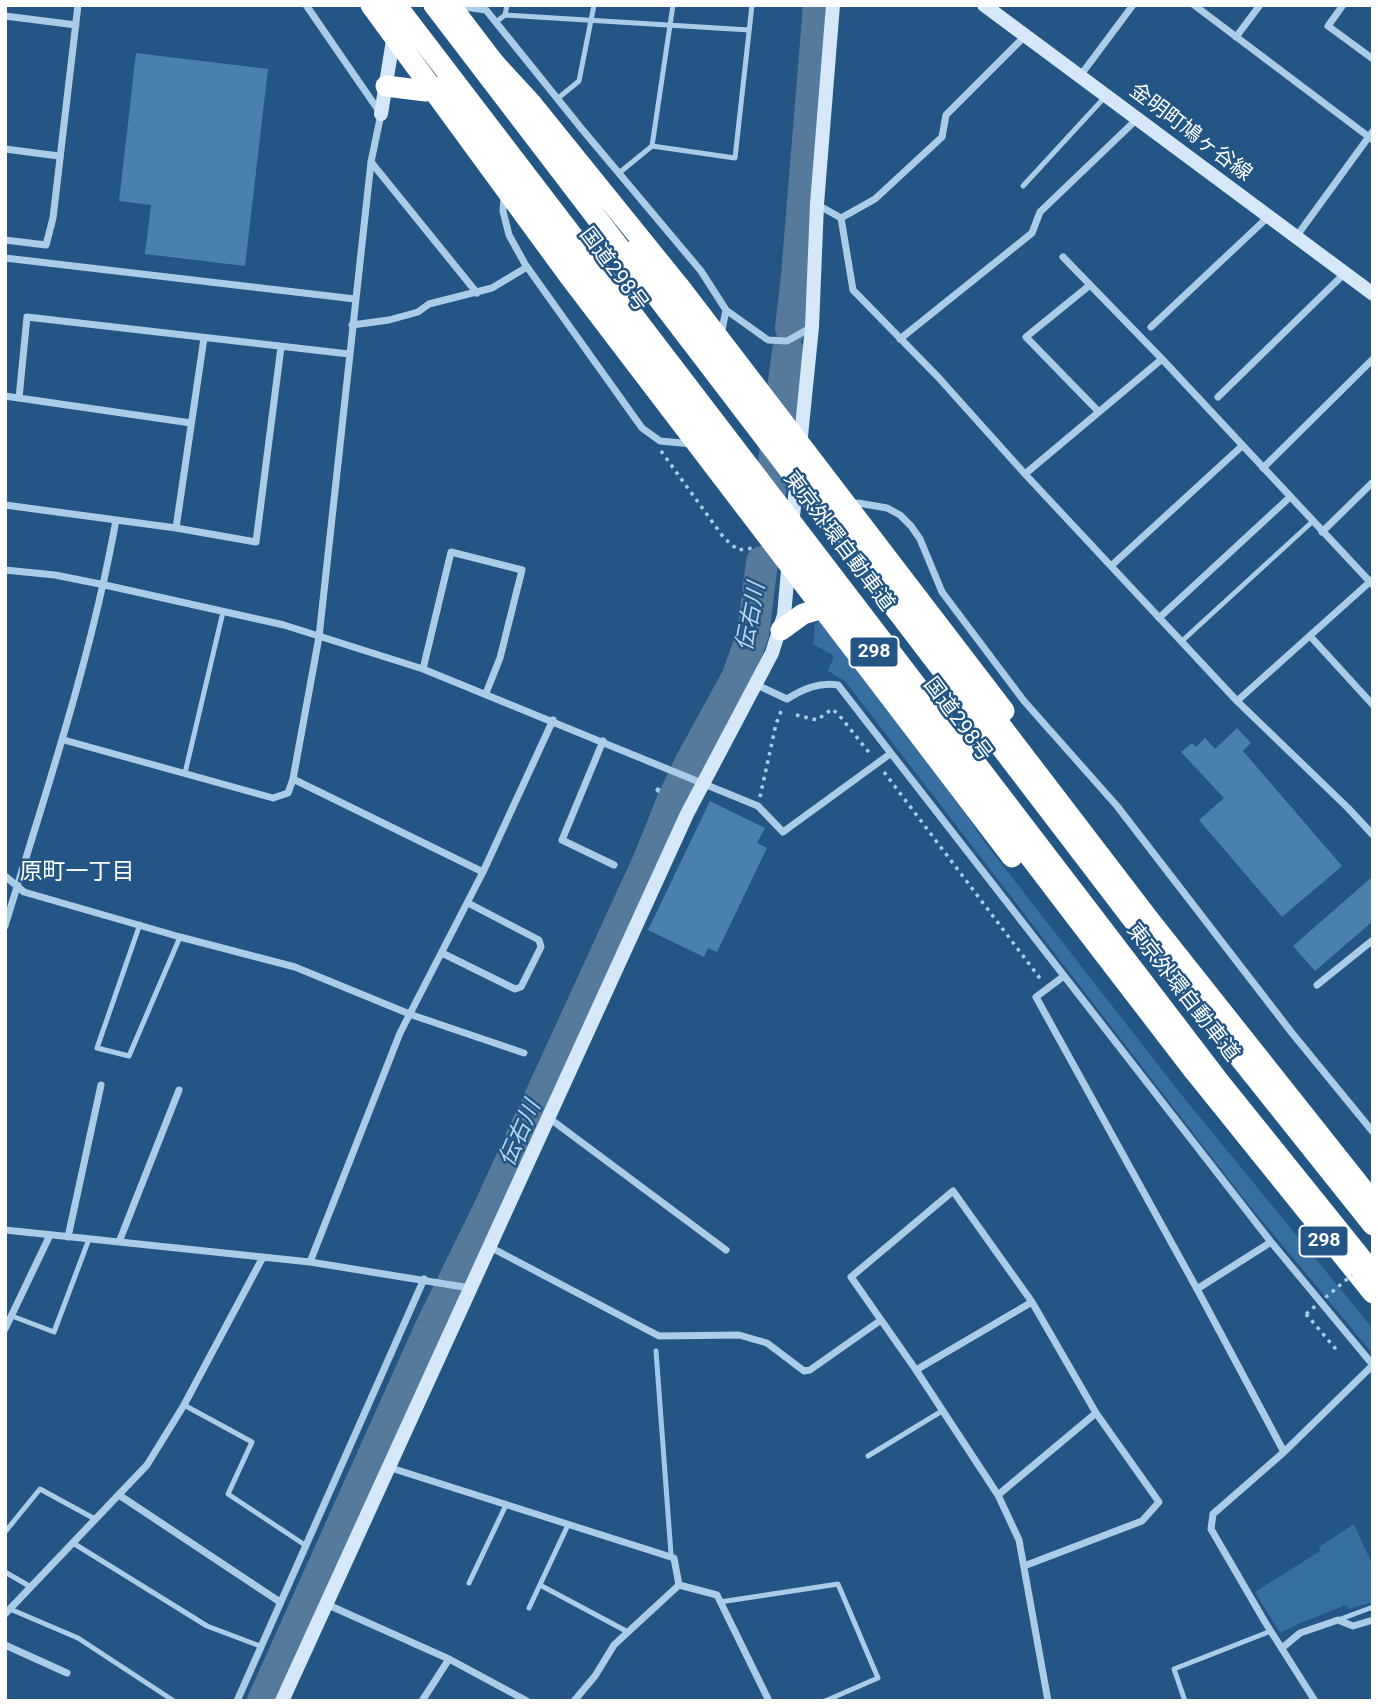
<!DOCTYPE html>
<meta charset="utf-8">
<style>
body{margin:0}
#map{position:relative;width:1378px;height:1706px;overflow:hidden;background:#235684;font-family:Roboto,sans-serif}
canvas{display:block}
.frame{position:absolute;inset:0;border:7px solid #fff;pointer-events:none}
</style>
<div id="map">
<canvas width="1378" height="1706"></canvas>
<div class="frame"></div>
</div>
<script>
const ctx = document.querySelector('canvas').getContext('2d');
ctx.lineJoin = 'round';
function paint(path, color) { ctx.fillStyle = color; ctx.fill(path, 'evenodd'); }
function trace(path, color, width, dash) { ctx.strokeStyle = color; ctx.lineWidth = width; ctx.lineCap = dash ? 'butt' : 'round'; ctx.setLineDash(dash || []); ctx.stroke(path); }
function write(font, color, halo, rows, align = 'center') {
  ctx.font = font + ' Roboto,"Noto Sans JP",sans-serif'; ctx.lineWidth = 5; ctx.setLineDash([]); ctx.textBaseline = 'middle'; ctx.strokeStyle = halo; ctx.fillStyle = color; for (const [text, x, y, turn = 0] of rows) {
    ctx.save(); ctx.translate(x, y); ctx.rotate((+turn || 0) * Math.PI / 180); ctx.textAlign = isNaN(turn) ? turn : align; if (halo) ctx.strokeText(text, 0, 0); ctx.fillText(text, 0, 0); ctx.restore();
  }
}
paint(new Path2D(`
 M819,621L970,820L983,840L1180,1093L1373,1329V1354L1244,1199L845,681L828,671L834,656L813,644L815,624Z
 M1354,1524L1373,1566V1602L1349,1609L1346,1605L1300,1623L1280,1633L1255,1592L1320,1551L1319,1547Z`), '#376fa1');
trace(new Path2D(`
 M658,790L673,800
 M656,1351L671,1554`), '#9fc8e9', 5);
trace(new Path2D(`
 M791,328L797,276L819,5
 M779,421L788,351
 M770,492L776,447
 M263,1701L431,1327L489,1209L648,862L673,800L690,764L737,678L753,634L762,562`), '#567a9b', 32);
paint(new Path2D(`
 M136,53L268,69L245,266L145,254L151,205L119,201Z
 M1237,728L1251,743L1243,751L1342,866L1282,917L1199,820L1224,798L1181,752L1192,743L1196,747L1205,738L1215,749Z
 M710,801L765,828L757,843L767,848L717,952L708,948L704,957L648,930Z
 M1373,876V921L1315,971L1293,946Z`), '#4b7fac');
trace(new Path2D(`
 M661,451L724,538L738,550L754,548
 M796,715L817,720L832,709L839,715L871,755
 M884,772L1042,981
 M760,797L776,724L782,709
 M1306,1314L1335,1348L1338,1344`), '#abcce8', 3.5, [3.5, 5]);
trace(new Path2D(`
 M505,15L749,30
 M496,22L505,15L507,5
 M557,99L579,81L594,5
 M652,146L735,158L752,5
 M619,173L652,146L673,5
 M1023,186L1104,98
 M1182,641L1312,522
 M185,773L223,612
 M140,924L97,1048L129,1056L180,937
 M12,1316L54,1332L89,1239
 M184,1405L252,1442L228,1494L305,1545
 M868,1456L942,1411
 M5,1532L40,1489L95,1519
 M73,1543L207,1626L260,1646
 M5,1572L31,1587
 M469,1583L506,1505
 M540,1585L628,1632
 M720,1602L838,1584L878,1678L825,1701
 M529,1608L568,1525
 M10,1609L78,1638L174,1701
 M1338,1620L1373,1607
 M1185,1701L1174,1669L1271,1631`), '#abcce8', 5);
trace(new Path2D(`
 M306,5L381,114L371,162L319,637L293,779L483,872
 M1194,5L1373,140
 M1343,5L1328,26L1373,59
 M457,6L486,10L581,128L701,271L726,310L721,335
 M5,16L76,25
 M1236,37L1260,5
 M1080,76L1133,5
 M5,149L59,156
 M371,162L477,293
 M504,197L503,211L509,235L525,264L642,428L660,441L692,444
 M818,205L841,218L853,290L938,377L1025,474L1237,701L1348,808L1373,835
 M841,218L875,199L942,137L946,115L1025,36
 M1296,237L1373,131
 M5,240L46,245L53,218L78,5
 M1063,257L1162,359L1373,585
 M5,258L355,299
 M1090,285L1026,337L1099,412
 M726,310L768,340L787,341L812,327
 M352,325L389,320L418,312L429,304L492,288L527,267
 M1151,327L1268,217
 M900,339L1032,233L1040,212L1137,119
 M5,396L191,423
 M1218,397L1345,273
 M19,398L27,317L349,354
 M1263,468L1373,359
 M1025,474L1162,359
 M5,505L176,528L256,542L281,347
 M851,506L858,503L887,508L900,515L911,526L920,539L942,592L1024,701L1117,806L1292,1033L1373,1132
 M176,528L204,338
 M1322,532L1373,482
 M1111,566L1242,446
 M5,570L55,575L105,585L284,625L423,669L758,806L783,832L890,754
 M1159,618L1290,497
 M1310,636L1373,705
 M423,669L451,552L522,570L500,658L486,693
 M757,685L787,699C803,689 819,682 838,685L1271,1242L1373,1365
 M1237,701L1372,580
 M64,740L273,798L288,793L293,779
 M603,741L562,840L614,865
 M5,876L24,892L180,937L295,967L412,1015L524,1053
 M5,926C46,791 91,659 116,520
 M442,953L515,989L521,987L541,947L539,940L468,903
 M1064,976L1036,997L1197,1289L1284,1452
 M1317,985L1373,940
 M549,1118L726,1250
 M5,1230L310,1262L470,1288
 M68,1237L101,1085
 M119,1242L179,1090
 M490,1247L659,1336L739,1335L767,1343L804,1371L810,1370L881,1320
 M310,1262L400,1033L483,872L553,720
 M1197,1289L1271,1242
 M5,1329L50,1235
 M916,1370L1032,1302
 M388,1467L674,1558L679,1585L717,1595L769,1701
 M119,1495L280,1602
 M998,1495L1096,1413L1159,1502L1142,1521L1024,1566
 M326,1604L449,1659L527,1701
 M5,1614L147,1465L184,1405L263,1257
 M5,1645L67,1673
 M1282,1648L1300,1633L1338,1620L1353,1626L1373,1620
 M237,1701L424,1279
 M422,1701L449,1659
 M574,1701L595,1676L614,1645L679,1585
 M1048,1701L1019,1540L998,1495L916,1370L851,1277L953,1191L1032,1302L1096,1413
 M1315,1701L1265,1622L1211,1529L1213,1514L1284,1452L1373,1365`), '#abcce8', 7);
trace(new Path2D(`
 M984,5L1373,294
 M381,114L394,34
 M800,446L812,327L817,204L833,5
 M792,526L797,477
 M282,1701L687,814L772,653L784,615L789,560`), '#d6e7f7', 14);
trace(new Path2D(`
 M450,5L498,68
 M386,86L426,91L444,88
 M443,86L1072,912L1195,1072L1373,1293
 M636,249L1150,921L1373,1202
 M781,630L803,614L837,604`), '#fff', 21);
trace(new Path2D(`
 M1306,1314L1352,1275`), '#abcce8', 3.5, [3.5, 5]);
trace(new Path2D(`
 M371,5L570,277L1012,857
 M396,5L1217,1079L1373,1273
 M434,5L1211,1022L1373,1225
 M486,54L531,103L678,285L1004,711`), '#fff', 21);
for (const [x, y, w] of [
 [874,652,49],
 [1324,1241,49]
]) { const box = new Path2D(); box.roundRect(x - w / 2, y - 15.5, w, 31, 5); ctx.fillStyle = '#235684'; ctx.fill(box); trace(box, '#fff', 2); }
write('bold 19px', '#fff', null, [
 ["298",874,652],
 ["298",1324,1241]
]);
write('21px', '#fff', '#235684', [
 ["金明町鳩ヶ谷線",1190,133,37],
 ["国道298号",613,270,53],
 ["東京外環自動車道",838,542,53],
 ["国道298号",957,720,53],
 ["東京外環自動車道",1182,993,52]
]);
write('italic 23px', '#b7d6f0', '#235684', [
 ["伝右川",752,617,-79],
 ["伝右川",521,1134,-66]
]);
write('23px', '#fff', '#235684', [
 ["原町一丁目",77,873]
]);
</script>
